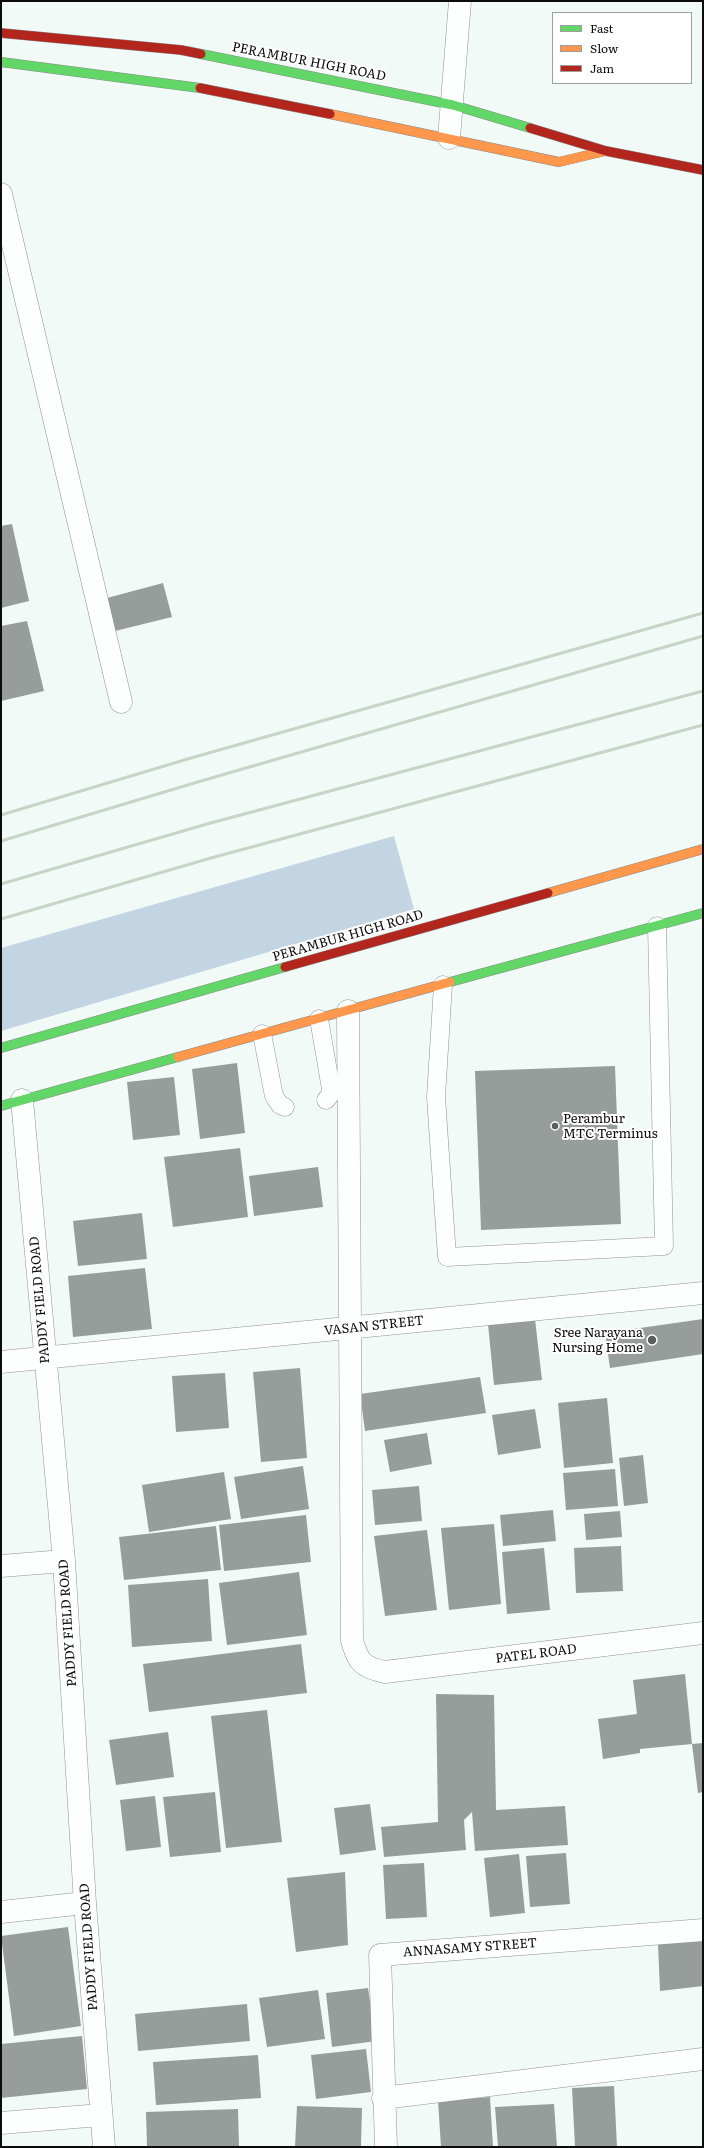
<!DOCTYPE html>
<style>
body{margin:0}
#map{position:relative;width:704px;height:2148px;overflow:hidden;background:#f2faf8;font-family:Literata,serif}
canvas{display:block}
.frame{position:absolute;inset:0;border:2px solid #0c0c0c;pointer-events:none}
.legend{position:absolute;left:552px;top:12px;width:140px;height:72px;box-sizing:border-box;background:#fff;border:1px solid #9e9e9e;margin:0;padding:5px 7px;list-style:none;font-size:12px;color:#0c0c0c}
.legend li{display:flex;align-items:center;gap:8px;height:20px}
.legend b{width:20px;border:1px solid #9e9e9e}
</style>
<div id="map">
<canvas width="704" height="2148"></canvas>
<div class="frame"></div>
<ul class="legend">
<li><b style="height:5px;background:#63d668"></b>Fast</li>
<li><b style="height:5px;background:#ff974d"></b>Slow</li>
<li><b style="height:5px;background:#b3261e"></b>Jam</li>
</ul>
</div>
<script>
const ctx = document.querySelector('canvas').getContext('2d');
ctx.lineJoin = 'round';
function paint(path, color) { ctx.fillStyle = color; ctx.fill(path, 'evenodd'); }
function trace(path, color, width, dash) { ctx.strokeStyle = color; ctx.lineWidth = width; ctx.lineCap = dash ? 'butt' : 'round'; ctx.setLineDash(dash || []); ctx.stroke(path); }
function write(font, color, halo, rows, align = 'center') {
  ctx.font = font + ' Literata,serif'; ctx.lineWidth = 4; ctx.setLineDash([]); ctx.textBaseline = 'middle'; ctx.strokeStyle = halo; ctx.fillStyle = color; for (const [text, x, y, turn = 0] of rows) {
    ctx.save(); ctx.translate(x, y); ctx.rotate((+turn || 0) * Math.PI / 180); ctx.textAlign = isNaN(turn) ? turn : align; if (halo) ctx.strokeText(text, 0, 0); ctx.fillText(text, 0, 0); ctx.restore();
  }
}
paint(new Path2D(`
 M394,836L414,909L1,1031V948Z`), '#c3d5e3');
paint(new Path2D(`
 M12,524L29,601L1,608V526Z
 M163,583L172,617L115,631L107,598Z
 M27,621L44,691L1,701V626Z
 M237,1063L245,1133L200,1139L192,1069Z
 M615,1066L621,1224L481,1230L475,1071Z
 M174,1077L180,1135L133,1140L127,1082Z
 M240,1148L248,1217L173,1227L164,1157Z
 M318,1167L323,1207L254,1216L249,1176Z
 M142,1213L147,1259L78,1266L73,1221Z
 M145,1268L152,1329L73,1337L68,1276Z
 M535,1319L542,1380L494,1385L488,1324Z
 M703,1319V1354L610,1368L605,1333Z
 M300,1368L307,1458L261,1462L253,1372Z
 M225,1373L229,1428L176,1432L172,1376Z
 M480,1377L486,1413L365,1431L360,1394Z
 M607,1398L613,1463L564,1468L558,1403Z
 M535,1409L541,1448L498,1455L492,1415Z
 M427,1433L432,1464L390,1472L384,1440Z
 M643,1455L648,1503L624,1506L619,1458Z
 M303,1466L309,1509L241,1519L234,1477Z
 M615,1469L618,1506L566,1510L563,1473Z
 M224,1472L231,1519L149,1532L142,1485Z
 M419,1486L422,1521L375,1525L372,1490Z
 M553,1510L556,1541L503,1546L500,1515Z
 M620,1511L622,1537L586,1540L584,1514Z
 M306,1515L311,1562L224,1571L219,1525Z
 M494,1524L501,1604L449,1610L441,1528Z
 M216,1526L221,1570L124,1580L119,1537Z
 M427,1530L437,1610L385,1616L374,1536Z
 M621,1546L623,1591L576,1593L574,1548Z
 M544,1548L550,1610L507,1614L502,1552Z
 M299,1572L307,1635L227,1645L219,1583Z
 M208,1579L212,1641L132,1647L128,1585Z
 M301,1644L307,1693L149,1712L143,1664Z
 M685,1674L692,1744L640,1749V1753L603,1759L598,1719L637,1714L633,1680Z
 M436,1694L494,1695L496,1810L565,1806L568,1845L475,1851L472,1812L464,1820L466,1850L384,1857L381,1827L438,1822Z
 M267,1710L282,1842L226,1848L211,1716Z
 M168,1732L174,1777L116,1785L109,1740Z
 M703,1743V1792L698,1793L692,1744Z
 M215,1792L221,1852L170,1857L163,1797Z
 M155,1796L161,1847L126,1851L120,1800Z
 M370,1804L376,1850L340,1855L334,1808Z
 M566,1853L570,1904L530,1907L526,1856Z
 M519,1854L525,1913L490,1917L484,1858Z
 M424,1863L427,1917L386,1919L383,1865Z
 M345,1872L348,1945L296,1952L287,1878Z
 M68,1927L81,2026L14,2036L1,1936Z
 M703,1939V1986L660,1991L658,1944Z
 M368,1988L376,2041L332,2047L326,1993Z
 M318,1990L325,2039L267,2047L259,1998Z
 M247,2004L250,2041L138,2051L135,2014Z
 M82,2036L87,2089L1,2098V2044Z
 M366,2049L371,2092L316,2099L311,2055Z
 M258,2055L261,2098L156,2105L153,2062Z
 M614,2086L617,2147H575L572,2088Z
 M490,2097L493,2147H441L438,2101Z
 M554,2104L557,2147H498L495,2107Z
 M297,2106L362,2108L361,2147H295Z
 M238,2109L239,2147H147L146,2112Z`), '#979d9a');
const lane = new Path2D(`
 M443,985L436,1097L447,1257L664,1246L657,926
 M319,1019L331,1089L330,1095L326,1100
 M262,1034L274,1096L280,1105L285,1107`);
const street = new Path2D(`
 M449,138L460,1
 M1,194L121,702
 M348,1011L352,1641C359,1663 362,1667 385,1672L703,1633
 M22,1100L64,1561L85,1903L104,2147
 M1,1362L703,1293
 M1,1566L64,1561
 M1,1912L85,1903
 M383,2098L703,2059
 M1,2123L101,2115
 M386,2147L380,1955L703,1930`);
const fast = new Path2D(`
 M201,54L453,105L530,128
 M1,62L200,88
 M450,982L703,913
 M1,1048L285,967
 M1,1106L178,1057`);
const slow = new Path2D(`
 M330,114L559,162L605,151
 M548,893L703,849
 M178,1057L450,982`);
const jam = new Path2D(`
 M1,33L181,50L201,54
 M200,88L330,114
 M530,128L606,151L703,170
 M285,967L548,893`);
trace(lane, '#909392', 19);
trace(street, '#909392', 23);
trace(fast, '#868a89', 10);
trace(slow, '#868a89', 10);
trace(jam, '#868a89', 10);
trace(lane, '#fdfefe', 18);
trace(street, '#fdfefe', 22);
trace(fast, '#63d668', 9);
trace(slow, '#ff974d', 9);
trace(jam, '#b3261e', 9);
trace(new Path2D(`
 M1,815L191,758L703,613
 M1,841L201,781L703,636
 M1,884L207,824L703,691
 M1,919L211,858L703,725`), '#c7d5c7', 3);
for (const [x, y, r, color] of [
 [555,1126,4,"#5c5f5f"],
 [652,1340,5,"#5c5f5f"]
]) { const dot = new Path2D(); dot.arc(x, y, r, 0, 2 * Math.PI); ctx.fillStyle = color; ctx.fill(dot); trace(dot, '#fff', 1.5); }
write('13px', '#0c0c0c', '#fff', [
 ["PERAMBUR HIGH ROAD",309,62,11],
 ["PERAMBUR HIGH ROAD",348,936,-16],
 ["PADDY FIELD ROAD",40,1300,-95],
 ["VASAN STREET",374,1326,-6],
 ["PADDY FIELD ROAD",68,1623,-94],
 ["PATEL ROAD",536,1654,-7],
 ["PADDY FIELD ROAD",89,1947,-94],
 ["ANNASAMY STREET",470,1948,-4]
]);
write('13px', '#0c0c0c', '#fff', [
 ["Perambur",563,1119],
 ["MTC Terminus",563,1134],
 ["Sree Narayana",643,1333,"right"],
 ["Nursing Home",643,1348,"right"]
], 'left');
</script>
